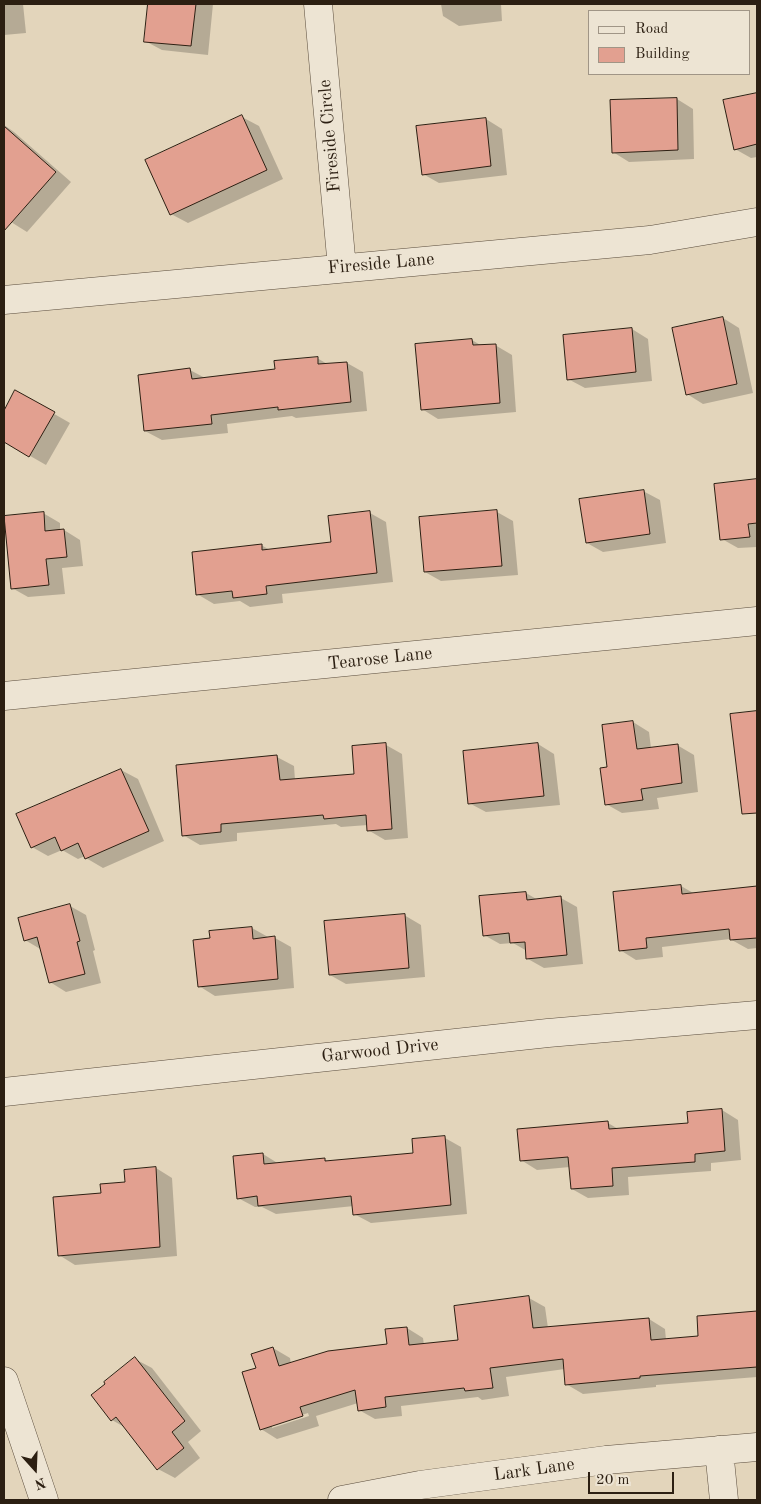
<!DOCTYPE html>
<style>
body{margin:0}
#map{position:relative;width:761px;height:1504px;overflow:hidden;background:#e3d5bb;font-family:"Old Standard TT",serif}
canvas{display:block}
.frame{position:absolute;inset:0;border:5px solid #2c1f12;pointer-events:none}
.legend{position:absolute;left:588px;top:10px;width:162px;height:65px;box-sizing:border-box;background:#ede4d3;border:1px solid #a09586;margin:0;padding:6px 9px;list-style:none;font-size:15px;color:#2c1f12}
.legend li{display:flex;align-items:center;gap:10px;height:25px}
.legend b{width:25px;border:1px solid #a09586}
.north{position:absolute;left:10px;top:1444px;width:50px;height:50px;-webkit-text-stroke:4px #ede4d3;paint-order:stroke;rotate:160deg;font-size:14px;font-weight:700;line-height:20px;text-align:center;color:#2c1f12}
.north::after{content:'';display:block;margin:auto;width:18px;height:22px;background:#2c1f12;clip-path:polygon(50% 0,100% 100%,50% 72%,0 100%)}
.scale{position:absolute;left:588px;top:1472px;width:86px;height:22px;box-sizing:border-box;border:2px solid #2c1f12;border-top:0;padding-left:6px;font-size:15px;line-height:18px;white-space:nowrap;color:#2c1f12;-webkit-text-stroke:4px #ede4d3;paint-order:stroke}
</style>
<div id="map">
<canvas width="761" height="1504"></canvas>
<div class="frame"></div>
<ul class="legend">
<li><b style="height:6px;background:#ede4d3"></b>Road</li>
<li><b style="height:14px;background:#e2a090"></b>Building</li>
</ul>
<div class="north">N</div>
<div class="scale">20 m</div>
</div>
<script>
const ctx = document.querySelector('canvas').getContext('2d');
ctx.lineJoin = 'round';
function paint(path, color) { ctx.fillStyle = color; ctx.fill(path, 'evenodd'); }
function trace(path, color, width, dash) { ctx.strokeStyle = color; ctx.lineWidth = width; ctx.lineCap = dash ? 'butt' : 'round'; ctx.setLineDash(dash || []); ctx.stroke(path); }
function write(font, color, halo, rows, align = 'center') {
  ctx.font = font + ' "Old Standard TT",serif'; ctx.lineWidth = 4.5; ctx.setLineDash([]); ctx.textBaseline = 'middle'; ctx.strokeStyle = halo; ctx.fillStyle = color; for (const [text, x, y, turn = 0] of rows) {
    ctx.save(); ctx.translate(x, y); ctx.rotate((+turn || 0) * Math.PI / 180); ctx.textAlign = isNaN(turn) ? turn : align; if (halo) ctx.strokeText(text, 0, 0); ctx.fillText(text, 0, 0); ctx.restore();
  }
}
paint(new Path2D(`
 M4,4H23L26,33L4,35Z
 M149,4H213L208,55L162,50L145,41Z
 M441,4H501L502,21L459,26L443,16Z
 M757,94V157L751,158L735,149L725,101Z
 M677,99L693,109L694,159L629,162L613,152Z
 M242,117L259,126L283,179L188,223L171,214Z
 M486,119L502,129L507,175L439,183L423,174Z
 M4,125L14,132L71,182L27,232L11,222L4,216Z
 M723,318L739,328L753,393L703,404L687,394Z
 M632,329L648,339L652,381L585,388L568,379Z
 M472,340L482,346L495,345L512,355L516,412L438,419L422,409Z
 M317,358L329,365L347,363L363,372L367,411L296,418L292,416L227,424L228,433L162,440L145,431L190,370L205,378L276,370Z
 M16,392L70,423L46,465L4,441V414Z
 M757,480V547L738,548L722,539L716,485Z
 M643,491L660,500L666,543L603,552L587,543Z
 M497,512L513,521L518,575L441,581L425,572Z
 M43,513L60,523V531L64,530L80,540L83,566L62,568L65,594L28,597L12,588Z
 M370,513L386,522L393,582L282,594L283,603L250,607L240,601L214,604L197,594L261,545L270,550L333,543Z
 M757,712V786H755L732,715Z
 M633,722L649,732L651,748L677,745L694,755L698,792L657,798L659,809L622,813L606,804Z
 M538,744L554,754L560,805L486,812L469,803Z
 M386,745L402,754L408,838L385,840L368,830V825L341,827L336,824L237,833V841L200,845L183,835L277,757L294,766L295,780L355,775Z
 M121,770L138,779L164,841L103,868L86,858L85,856L78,859L62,850L48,856L32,847Z
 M681,886L695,894L757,888V948L748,949L730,939L662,947L663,957L636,960L620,950Z
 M526,893L538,900L561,898L577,907L583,964L544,968L528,959L527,951L513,943L500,944L484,935Z
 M70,906L86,915L95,950L93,951L101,983L66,992L50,982L42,950L25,940Z
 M404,915L421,925L425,977L346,984L330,975Z
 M252,928L268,937L275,938L291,947L294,988L215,996L199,986L211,939Z
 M722,1110L738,1120L741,1160L711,1163V1171L628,1177L629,1195L588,1198L572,1189L570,1167L537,1170L521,1160L608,1123L620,1130L690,1124Z
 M445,1138L461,1147L467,1214L371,1223L354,1214V1206L276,1214L262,1207H255L238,1198L263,1154L279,1164L324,1159L329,1162L415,1154Z
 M156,1168L172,1178L177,1256L75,1265L59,1255L103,1194Z
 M529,1298L545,1307L548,1328L649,1319L665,1329L666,1340L700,1337L698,1317L757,1312V1377L656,1385V1387L583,1394L566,1384L565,1369L506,1377L509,1396L482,1400L478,1397L401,1406L402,1416L375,1419L359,1410L358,1403L316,1416L319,1426L277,1439L261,1429L257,1369L273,1348L290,1358L291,1364L388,1345L407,1328L423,1338L424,1345L460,1341ZM308,1413L309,1416L272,1428V1425Z
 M135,1359L152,1368L201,1431L188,1442L200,1458L175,1478L158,1469L126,1428L112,1420Z`), '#0003');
const building = new Path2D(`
 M148,4H196L191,46L144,42Z
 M757,93V144L734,150L723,100Z
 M677,98L678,150L612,153L610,100Z
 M242,115L267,170L170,215L145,160Z
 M486,118L491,166L422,175L416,126Z
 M4,126L56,172L4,231Z
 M723,317L737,384L686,395L672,328Z
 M632,328L636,372L567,380L563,335Z
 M472,339L473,345L496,344L500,403L421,410L415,344Z
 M318,357V364L347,362L351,402L278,410V407L211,415L212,424L144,431L138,375L190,368L192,379L275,369L274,361Z
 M15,390L55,412L29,457L4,442V411Z
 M757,479V523L748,524L750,537L720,540L714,484Z
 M644,490L650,534L586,543L579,499Z
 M497,510L502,566L424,572L419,517Z
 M370,511L377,573L266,586L267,594L233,598L232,591L196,595L192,552L262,544V550L331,542L328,516Z
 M44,512L45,531L64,529L67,557L46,559L49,585L11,589L4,516Z
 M757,711V813L742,814L730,714Z
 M633,721L637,749L678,744L682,783L641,789L643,800L605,805L600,768L607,767L602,725Z
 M386,743L392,829L367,831L366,815L324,819L323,815L221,824V832L182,836L176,765L277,755L280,780L354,774L352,746Z
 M538,743L544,796L468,804L463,751Z
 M121,769L149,831L85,859L78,843L61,851L55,837L31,848L16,814Z
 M681,885L682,894L757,886V938L730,940L729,929L646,938L647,948L619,951L613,892Z
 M526,892L527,900L561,896L567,955L526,959L525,942L510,943L509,933L483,936L479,896Z
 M70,904L80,941L77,942L85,974L49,983L37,937L24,941L18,918Z
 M405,914L409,968L329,975L324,921Z
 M252,927L253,939L275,936L278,979L198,987L193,940L210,938L209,931Z
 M722,1109L725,1151L695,1154V1162L612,1168L613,1186L571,1189L568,1157L520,1161L517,1129L608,1121L609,1129L688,1123L687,1112Z
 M445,1136L451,1205L353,1215L351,1196L258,1206L257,1196L237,1199L233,1156L263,1153L264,1164L325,1158V1161L413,1153L412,1139Z
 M156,1167L160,1247L58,1256L53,1197L101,1193L100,1184L125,1182L124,1170Z
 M529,1296L533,1328L649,1318L651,1340L698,1336L697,1316L757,1311V1367L640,1376V1378L565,1385L563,1359L490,1368L493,1388L465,1391L464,1388L385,1397L386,1407L358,1411L355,1390L300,1407L303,1416L260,1430L242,1372L256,1368L251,1354L273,1347L279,1366L328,1351L387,1344L385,1329L407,1327L409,1345L458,1340L454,1306Z
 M135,1357L185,1421L172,1432L184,1448L157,1470L116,1417L111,1421L91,1395L105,1384L104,1382Z`);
paint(building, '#e2a090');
trace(building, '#2c1f12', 1);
const minor = new Path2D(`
 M318,4L342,268
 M4,300L650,240L757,222
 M4,696L757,621
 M4,1092L548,1033L757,1015
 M4,1381L44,1500
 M719,1450L724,1500
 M342,1500L420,1485L606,1460L757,1447`);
trace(minor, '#5a4c3c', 29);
trace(minor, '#ede4d3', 28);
write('18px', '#2c1f12', '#ede4d3', [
 ["Fireside Circle",330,136,-95],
 ["Fireside Lane",381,264,-5],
 ["Tearose Lane",380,659,-6],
 ["Garwood Drive",380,1051,-6],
 ["Lark Lane",534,1470,-8]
]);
</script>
